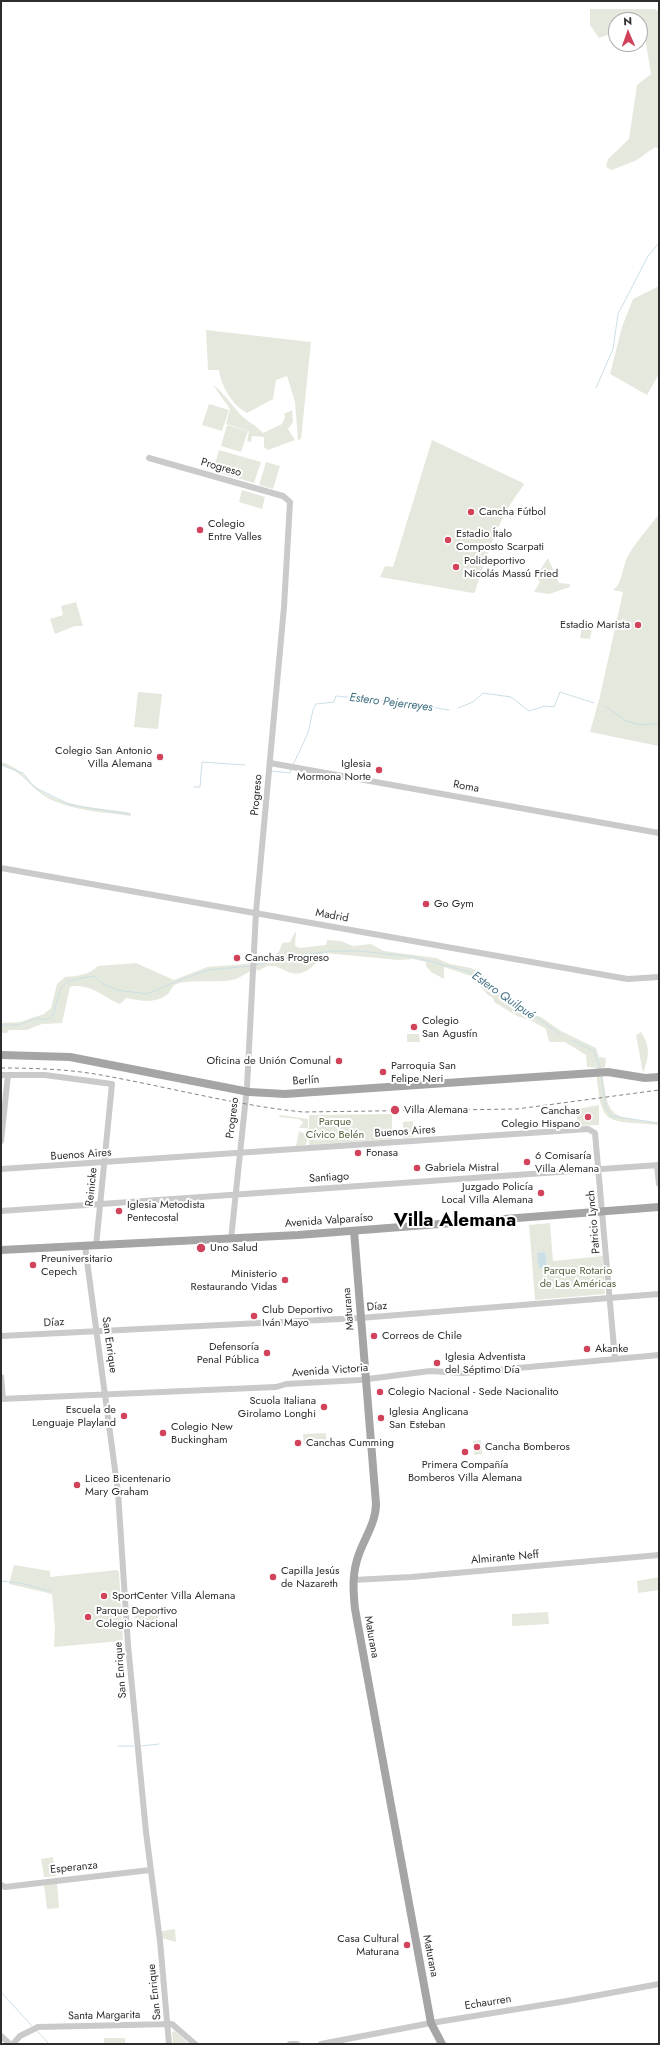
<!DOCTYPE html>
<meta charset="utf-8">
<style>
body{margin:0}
#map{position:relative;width:660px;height:2045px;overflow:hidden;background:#fff;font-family:Jost,sans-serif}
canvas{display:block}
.frame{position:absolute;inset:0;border:2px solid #2d2d2d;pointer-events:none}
.north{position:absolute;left:608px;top:12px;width:40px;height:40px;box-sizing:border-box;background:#fff;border:1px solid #ababab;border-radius:50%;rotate:358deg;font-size:11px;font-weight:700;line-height:16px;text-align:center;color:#2d2d2d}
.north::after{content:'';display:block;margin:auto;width:14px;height:18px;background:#d1435b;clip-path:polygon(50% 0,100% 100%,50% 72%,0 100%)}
</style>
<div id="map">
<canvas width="660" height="2045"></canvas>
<div class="frame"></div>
<div class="north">N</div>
</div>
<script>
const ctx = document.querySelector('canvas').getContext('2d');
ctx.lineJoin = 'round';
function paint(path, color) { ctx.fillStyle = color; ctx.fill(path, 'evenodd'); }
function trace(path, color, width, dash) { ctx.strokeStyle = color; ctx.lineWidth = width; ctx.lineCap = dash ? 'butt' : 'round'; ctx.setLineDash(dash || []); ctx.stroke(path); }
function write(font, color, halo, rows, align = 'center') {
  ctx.font = font + ' Jost,sans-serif'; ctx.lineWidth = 4; ctx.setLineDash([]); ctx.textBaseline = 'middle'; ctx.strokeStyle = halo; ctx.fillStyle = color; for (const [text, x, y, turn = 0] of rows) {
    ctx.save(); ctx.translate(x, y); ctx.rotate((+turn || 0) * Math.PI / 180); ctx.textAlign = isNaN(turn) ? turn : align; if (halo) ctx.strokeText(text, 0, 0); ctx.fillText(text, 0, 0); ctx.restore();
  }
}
paint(new Path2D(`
 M590,9H654L659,11V149L655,147L637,160L612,170L606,167L608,159L629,139L637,85L651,74L644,31H640V20H616V32L599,38L590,25Z
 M659,286V374L647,395L610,374L622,327L633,299Z
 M206,330L311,342L301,439L298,440L295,402L287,376L276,380L273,399L247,413C232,405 221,386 219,370H208Z
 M213,385C224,393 230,403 239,413C246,421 255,424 263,433L282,424L285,417L284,414L292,410L293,422L288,429L295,440L268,450L264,447V437L252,436L251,442L247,441L249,431L226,424L230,409Z
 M209,404L229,410L222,431L202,425Z
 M227,425L248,431L241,452L221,446Z
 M432,440L523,483L524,485C499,516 487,554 475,592L473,593L380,577L385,566L393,567Z
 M219,450L240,456L233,477L213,471Z
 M240,456L261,462L254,483L234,477Z
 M266,462L280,466L273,489L259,485Z
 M242,490L265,497L262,509L239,502Z
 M659,514V746L590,732L600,696L623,592L613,590C622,584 622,570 626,560C634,543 648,529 659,514Z
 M548,558L559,583L570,584V587L549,594L534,592L540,582L536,576Z
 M76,602L83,626H75L55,634L50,619L63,615L61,606Z
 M583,622L593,624L590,639L580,638Z
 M138,692L162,694L158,729L134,727Z
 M1,762C23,768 29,785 46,794C72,808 103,808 131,813V816C103,812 71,811 46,797C30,787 21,770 1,765Z
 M295,932H296L295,946L300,948L326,945L327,940L341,941L353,946L371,944L384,951L436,958L450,964L471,968L482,974L493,987L519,1007L529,1013L541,1017L561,1031L596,1048L599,1057L606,1058L605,1068H602C608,1120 609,1116 659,1123V1125C604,1120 601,1128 596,1068L587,1067L586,1055L565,1042H549L546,1029L530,1020L517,1016L494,1002L493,998L487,994L471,976L444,967V979L431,972L426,966V962L413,959L398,960L324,953C315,965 303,980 286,971C281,969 275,965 268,966C265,967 260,970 257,971V969C248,970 241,979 232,980C216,983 189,979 176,984C172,986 171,991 168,994C155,1004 142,1001 126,998L120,1004C100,996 96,986 73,986L70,987L62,1023L42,1024L27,1030H9L7,1033H1V1023L20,1022L44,1014L51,1008L57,984L65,977C77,976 89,975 98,966L136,963L174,980L207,967L258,963L279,952L282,943L290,942Z
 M641,1032C651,1048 649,1056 643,1073L636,1035Z
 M407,1034H419L420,1042H407Z
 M599,1105V1125L577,1126V1109Z
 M392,1114V1139L309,1145V1115Z
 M280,1115L308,1119V1128H299L303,1122L299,1119L279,1117Z
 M413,1121L414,1137L403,1138V1122Z
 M299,1131L308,1135L306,1145L296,1146Z
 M550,1223L553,1261L603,1256L605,1294L535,1300L529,1225Z
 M326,1433L327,1444L304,1445L303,1434Z
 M481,1440L482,1454L474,1455L473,1441Z
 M14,1565L50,1571V1577L117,1570L119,1572L123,1639L121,1641L54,1647L55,1628L52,1594L9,1584Z
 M659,1577V1590L638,1593L637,1581Z
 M158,1608V1620L135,1621L134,1609Z
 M548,1612L549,1624L512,1626V1614Z
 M53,1857L56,1876L44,1877L41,1859Z
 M57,1883L59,1908L47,1909L44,1885Z
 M175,1929L176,1942L162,1938V1931Z
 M175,2031L189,2044H173L172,2032Z
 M104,2038H125V2044H104Z`), '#e5e9dd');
paint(new Path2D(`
 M545,1252L547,1267L539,1268L537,1253Z`), '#cbdfe7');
trace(new Path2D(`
 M596,388L613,349L618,314L648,256L659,243
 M605,706L626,721L641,725L659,723
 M458,708L473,702L483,693L511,697L529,711L545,706L554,707L560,692L594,703
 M1,765L23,773L34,787L71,805L129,814
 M293,765L308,733L313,710L316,704L334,702L336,696L408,703L449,710
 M271,771L290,773L291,770
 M194,787H200L202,762L245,765
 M256,965L287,957L331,951H359L414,957L470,972L516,1007L540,1020L561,1035
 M1,1025C8,1025 17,1026 24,1023C33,1020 35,1016 44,1020L52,1017C64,984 54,982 94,976L103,984L117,990L147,994L180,980L208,970L251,966
 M572,1040L594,1051L601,1070
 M601,1077L606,1108L611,1116L659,1123
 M1,1581L20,1583L50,1591
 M118,1746H134
 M141,1746L159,1744
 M1,1992L32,2026
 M37,2031L49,2044`), '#cbdfe7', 1);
trace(new Path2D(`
 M149,458L283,496L290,502L284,607L256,912L247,1087L231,1239
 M270,763L659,833
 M1,868L616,977L628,979L659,977
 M1,1075H45L112,1084L96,1246
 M1,1141L8,1075
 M657,1165L659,1184
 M1,1169L588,1129L595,1133L615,1359
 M1,1211L659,1165
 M85,1246L118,1492L128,1645L146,1832L160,1941L169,2044
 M1,1336L360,1318L659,1294
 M1,1377L3,1399
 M1,1399L276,1387L286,1384L360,1380L430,1371L464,1373L659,1355
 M353,1580L411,1577L659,1555
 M1,1885L5,1887L150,1870
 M1,2036L10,2044
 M13,2044L20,2036L38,2027L172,2024L195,2044
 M290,2044H297
 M321,2044L431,2023L567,2001L659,1984`), '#cacaca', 6);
trace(new Path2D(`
 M1,1055L70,1057L244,1091
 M249,1092L285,1094L608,1072L645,1078L659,1077
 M354,1231L376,1504C376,1522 365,1537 359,1554C352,1572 353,1590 355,1609L431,2023L442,2044
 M1,1250L298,1235L659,1207`), '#a5a5a5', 8);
trace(new Path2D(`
 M1,1068C32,1068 64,1069 95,1074C165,1086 233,1105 303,1112L517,1109L659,1090`), '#828282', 1, [4, 3]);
trace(new Path2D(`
 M244,1091L249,1092`), '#a5a5a5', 8);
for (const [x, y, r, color] of [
 [471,512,4,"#d1435b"],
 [200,530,4,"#d1435b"],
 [448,540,4,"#d1435b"],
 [456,567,4,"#d1435b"],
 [638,625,4,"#d1435b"],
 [160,757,4,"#d1435b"],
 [379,770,4,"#d1435b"],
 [426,904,4,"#d1435b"],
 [237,958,4,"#d1435b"],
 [414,1027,4,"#d1435b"],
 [339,1061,4,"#d1435b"],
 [383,1072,4,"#d1435b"],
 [395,1110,5,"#d1435b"],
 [588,1117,4,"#d1435b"],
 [358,1153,4,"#d1435b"],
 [527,1162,4,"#d1435b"],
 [417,1168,4,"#d1435b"],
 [541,1193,4,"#d1435b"],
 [119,1211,4,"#d1435b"],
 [201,1248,5,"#d1435b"],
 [33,1265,4,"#d1435b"],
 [285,1280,4,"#d1435b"],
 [254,1316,4,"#d1435b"],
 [374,1336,4,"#d1435b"],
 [587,1349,4,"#d1435b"],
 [267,1353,4,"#d1435b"],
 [437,1363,4,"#d1435b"],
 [380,1392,4,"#d1435b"],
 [324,1407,4,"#d1435b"],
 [124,1416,4,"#d1435b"],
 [381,1418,4,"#d1435b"],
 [163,1433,4,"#d1435b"],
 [298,1443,4,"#d1435b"],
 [477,1447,4,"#d1435b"],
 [465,1452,4,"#d1435b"],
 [77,1485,4,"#d1435b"],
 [273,1577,4,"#d1435b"],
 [104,1596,4,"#d1435b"],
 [88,1617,4,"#d1435b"],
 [407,1945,4,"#d1435b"]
]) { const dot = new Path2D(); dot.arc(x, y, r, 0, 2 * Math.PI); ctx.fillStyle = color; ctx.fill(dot); trace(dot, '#fff', 1.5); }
write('11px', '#2d2d2d', '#fff', [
 ["Progreso",221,468,16],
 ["Roma",466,787,10],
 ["Progreso",257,795,-85],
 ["Madrid",332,916,10],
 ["Berlín",306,1081,-4],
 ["Progreso",233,1118,-83],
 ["Buenos Aires",405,1132,-4],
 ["Buenos Aires",81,1155,-4],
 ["Santiago",329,1178,-4],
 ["Reinicke",92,1187,-84],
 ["Avenida Valparaíso",329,1221,-4],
 ["Patricio Lynch",594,1222,-95],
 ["Díaz",377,1307,-5],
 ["Maturana",349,1309,-95],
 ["Díaz",54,1323,-3],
 ["San Enrique",109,1345,82],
 ["Avenida Victoria",330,1371,-4],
 ["Almirante Neff",505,1558,-5],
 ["Maturana",371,1637,80],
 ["San Enrique",121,1670,-95],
 ["Esperanza",74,1868,-6],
 ["Maturana",430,1956,79],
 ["San Enrique",155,1992,-96],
 ["Echaurren",488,2003,-9],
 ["Santa Margarita",104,2016,-1]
]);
write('11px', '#2d2d2d', '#fff', [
 ["Cancha Fútbol",479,512],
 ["Colegio",208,524],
 ["Entre Valles",208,537],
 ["Estadio Ítalo",456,534],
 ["Composto Scarpati",456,547],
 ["Polideportivo",464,561],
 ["Nicolás Massú Fried",464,574],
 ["Estadio Marista",630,625,"right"],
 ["Colegio San Antonio",152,751,"right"],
 ["Villa Alemana",152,764,"right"],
 ["Iglesia",371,764,"right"],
 ["Mormona Norte",371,777,"right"],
 ["Go Gym",434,904],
 ["Canchas Progreso",245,958],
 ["Colegio",422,1021],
 ["San Agustín",422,1034],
 ["Oficina de Unión Comunal",331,1061,"right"],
 ["Parroquia San",391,1066],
 ["Felipe Neri",391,1079],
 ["Villa Alemana",404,1110],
 ["Canchas",580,1111,"right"],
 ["Colegio Hispano",580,1124,"right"],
 ["Fonasa",366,1153],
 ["6 Comisaría",535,1156],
 ["Villa Alemana",535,1169],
 ["Gabriela Mistral",425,1168],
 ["Juzgado Policía",533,1187,"right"],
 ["Local Villa Alemana",533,1200,"right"],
 ["Iglesia Metodista",127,1205],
 ["Pentecostal",127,1218],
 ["Uno Salud",210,1248],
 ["Preuniversitario",41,1259],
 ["Cepech",41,1272],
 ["Ministerio",277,1274,"right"],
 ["Restaurando Vidas",277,1287,"right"],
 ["Club Deportivo",262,1310],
 ["Iván Mayo",262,1323],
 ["Correos de Chile",382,1336],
 ["Defensoría",259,1347,"right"],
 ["Penal Pública",259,1360,"right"],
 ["Akanke",595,1349],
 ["Iglesia Adventista",445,1357],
 ["del Séptimo Día",445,1370],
 ["Colegio Nacional - Sede Nacionalito",388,1392],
 ["Scuola Italiana",316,1401,"right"],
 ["Girolamo Longhi",316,1414,"right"],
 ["Escuela de",116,1410,"right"],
 ["Lenguaje Playland",116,1423,"right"],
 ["Iglesia Anglicana",389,1412],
 ["San Esteban",389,1425],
 ["Colegio New",171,1427],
 ["Buckingham",171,1440],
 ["Canchas Cumming",306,1443],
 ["Cancha Bomberos",485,1447],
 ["Primera Compañía",465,1465,"center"],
 ["Bomberos Villa Alemana",465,1478,"center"],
 ["Liceo Bicentenario",85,1479],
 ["Mary Graham",85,1492],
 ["Capilla Jesús",281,1571],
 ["de Nazareth",281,1584],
 ["SportCenter Villa Alemana",112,1596],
 ["Parque Deportivo",96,1611],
 ["Colegio Nacional",96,1624],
 ["Casa Cultural",399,1939,"right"],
 ["Maturana",399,1952,"right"]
], 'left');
write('11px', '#546440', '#fff', [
 ["Parque",335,1122],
 ["Cívico Belén",335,1135],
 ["Parque Rotario",578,1271],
 ["de Las Américas",578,1284]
]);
write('italic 12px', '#457386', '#fff', [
 ["Estero Pejerreyes",391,703,7],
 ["Estero Quilpué",503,996,35]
]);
write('bold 19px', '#000', '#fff', [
 ["Villa Alemana",455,1221]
]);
</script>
